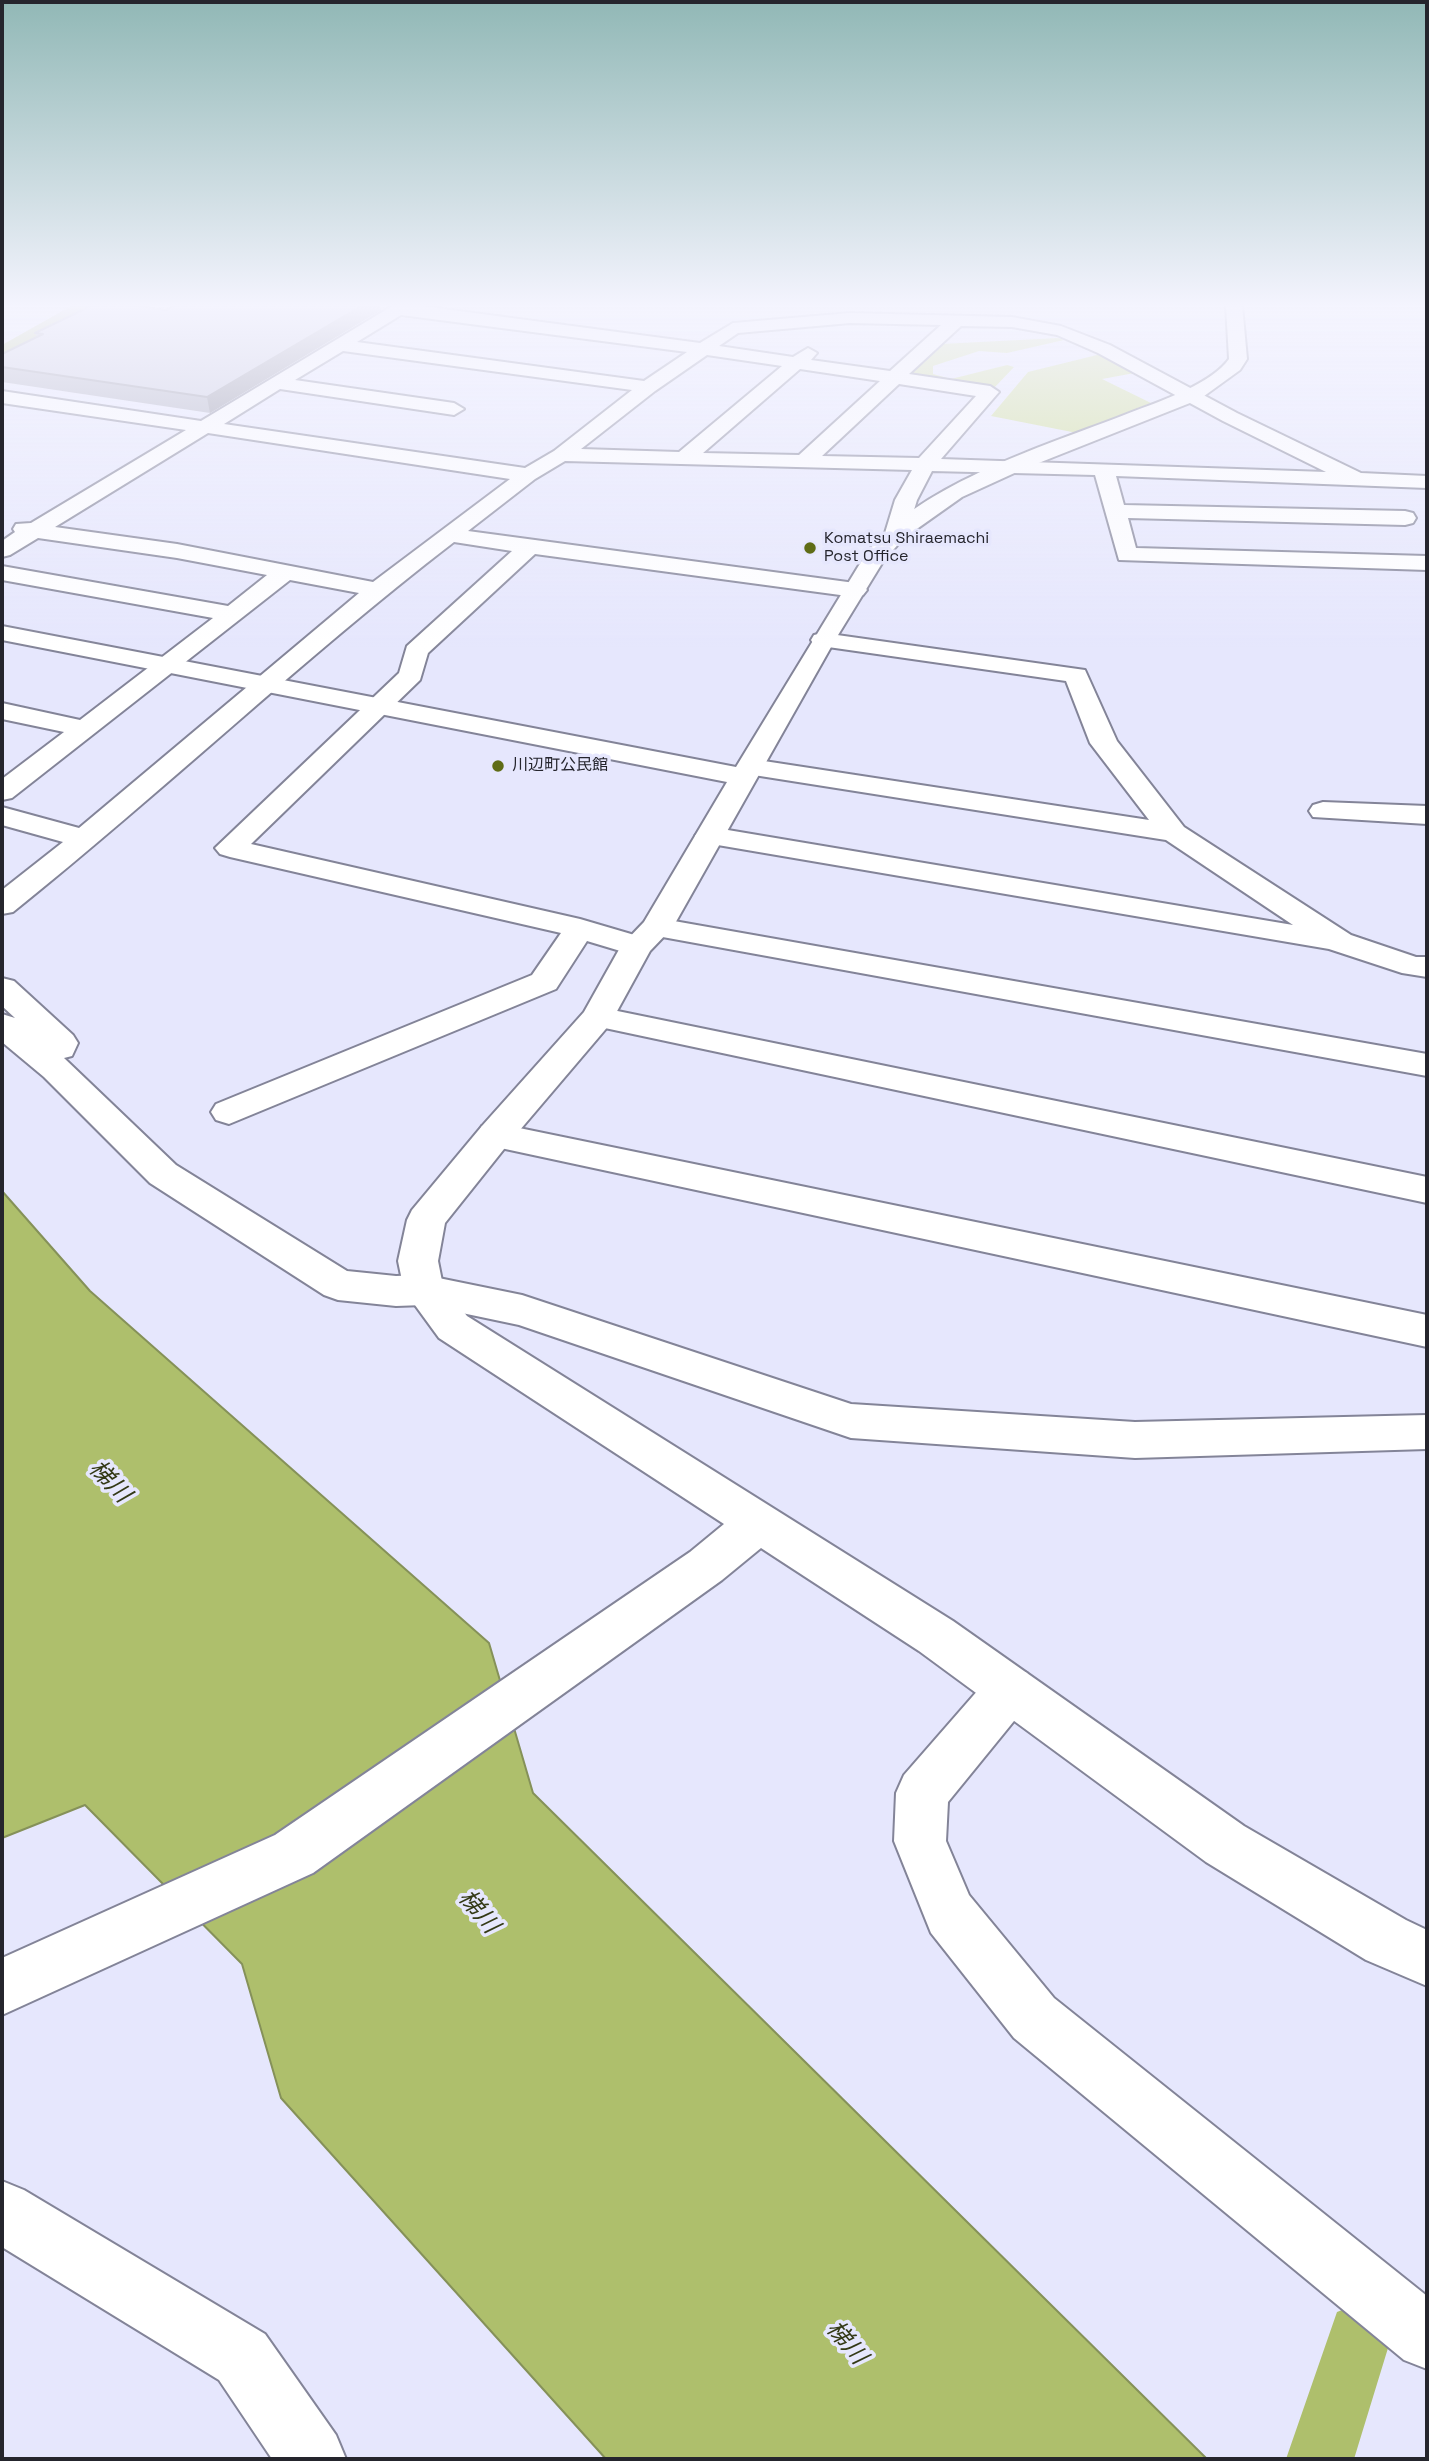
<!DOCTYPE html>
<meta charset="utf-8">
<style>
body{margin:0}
#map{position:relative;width:1429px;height:2461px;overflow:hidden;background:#e6e7fd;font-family:"Space Grotesk",sans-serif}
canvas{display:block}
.frame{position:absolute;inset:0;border:4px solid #25252d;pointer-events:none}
</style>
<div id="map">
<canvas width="1429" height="2461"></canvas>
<div class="frame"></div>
</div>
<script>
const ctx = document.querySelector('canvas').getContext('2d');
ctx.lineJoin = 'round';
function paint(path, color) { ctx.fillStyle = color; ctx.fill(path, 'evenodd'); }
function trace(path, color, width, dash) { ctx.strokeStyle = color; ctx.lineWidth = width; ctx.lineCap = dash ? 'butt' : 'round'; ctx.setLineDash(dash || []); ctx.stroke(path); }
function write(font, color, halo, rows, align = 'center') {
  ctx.font = font + ' "Space Grotesk","Noto Sans JP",sans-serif'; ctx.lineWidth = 7; ctx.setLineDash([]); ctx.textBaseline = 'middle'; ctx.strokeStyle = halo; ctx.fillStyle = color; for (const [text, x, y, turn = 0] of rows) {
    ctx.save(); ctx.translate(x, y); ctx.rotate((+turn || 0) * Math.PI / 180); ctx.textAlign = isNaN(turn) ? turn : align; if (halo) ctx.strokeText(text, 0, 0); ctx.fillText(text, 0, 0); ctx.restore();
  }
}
paint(new Path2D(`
 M1058,338L1064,340L1007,353L979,351L933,366V374L951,379L1007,365L1014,367L994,388L914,377L906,373L941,344Z
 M1101,354L1140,372L1102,379L1151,403L1077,433L991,416L1028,372Z`), '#ccdc90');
const water = new Path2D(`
 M2,1191L90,1291L489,1643L533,1793L1207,2459H606L281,2098L242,1964L85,1805L2,1838Z`);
paint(water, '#aebf6c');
trace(water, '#859159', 2);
paint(new Path2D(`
 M73,305H94L2,357V345Z
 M1360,2303L1383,2312L1392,2335L1354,2459H1286L1337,2312Z`), '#aebf6c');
const minor = new Path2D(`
 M394,305H414L700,343L733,323L850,313L1012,317L1061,326L1110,345L1237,413L1361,473L1427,476V488L1116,476L1124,505L1405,511L1413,513L1416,518L1413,523L1405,525L1128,518L1136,548L1427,556V570L1119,560L1095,475L932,471L917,500L907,533L904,538H888L885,533L895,500L912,470L565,461L535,479L468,531L855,583L863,585L867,590L863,595L855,597L535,554L428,653L420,680L251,844L580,919L648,939L653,946L648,953L637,956L587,941L556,989L229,1124L216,1120L211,1112L216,1104L532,975L561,933L230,857L220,854L215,848L399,673L407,646L512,551L454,542C302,659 163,792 13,912L2,914V890L63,842L2,825V807L79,828L359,593L290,580L12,798L2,800V779L64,732L2,719V703L80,720L213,618L2,580V566L228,606L267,575L177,558L38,538L10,555L2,557V541L15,532L13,529L16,524L31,523L186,430L2,403V391L201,421ZM401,315L687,352L644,381L357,342ZM850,323L941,325L890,371L811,360L817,353L808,348L793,357L719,346L738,333ZM961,326L1012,327L1057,335L1098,353L1223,421L1326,472L941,459L999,392L990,386L909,374ZM343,351L632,390L554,451L525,468L224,424L280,389L454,415L464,409L454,403L295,380ZM707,355L782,366L679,452L581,449L655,391ZM800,369L880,381L799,455L703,453ZM899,384L976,396L919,458L822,456ZM208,433L510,479L373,582L177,544L55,527Z
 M823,633L1085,670L1117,741L1184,827L1351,935L1416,957H1427V977L1402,973L1329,949L700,842L695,836L700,830L710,827L1293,925L1166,840L741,773L737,767L741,761L751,759L1149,820L1090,743L1066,681L814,645L811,640L814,635Z
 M1323,802L1427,806V824L1313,817L1309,811L1313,805Z
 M657,918L1427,1054V1076L646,934L641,927L646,920Z
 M2,978L14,981L73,1035L78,1043L72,1056L64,1058L176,1165L347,1271L396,1276L424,1275L522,1295L851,1404L1135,1422L1427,1415V1449L1135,1458L851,1438L519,1325L424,1305L396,1306L338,1300L324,1295L150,1183L44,1077L2,1042V1014L15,1018L2,1006Z
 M598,1007L1427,1177V1203L586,1024L581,1017L586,1010Z
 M495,1123L1427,1315V1347L482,1144L477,1135L482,1126Z
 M1010,1666L1027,1673L1035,1689L1027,1705L948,1802L946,1841L969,1895L1054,1998L1427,2296V2369L1404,2360L1014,2038L931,1933L894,1841L896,1793L904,1775L993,1673Z
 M2,2181L24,2190L265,2334L336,2435L346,2459H272L219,2380L2,2247Z`);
const tertiary = new Path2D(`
 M1226,305H1242L1247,359L1240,370L1200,399L1021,470L962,497L904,538L884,560L835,640L673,927L650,951L610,1024L508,1144L445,1223L438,1261L443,1286L467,1316L953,1621L1244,1826L1406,1920L1427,1930V1986L1366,1960L1206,1862L919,1651L761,1548L722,1580L313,1873L2,2015V1958L275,1835L690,1552L724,1524L439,1338L404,1290L398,1261L407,1220L412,1210L482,1126L584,1012L621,946L644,922L727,782L2,640V626L736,767L864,557C915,483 1055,443 1137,410C1164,400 1212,383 1229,359Z`);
trace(minor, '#838498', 4);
trace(tertiary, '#838498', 4);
paint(minor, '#fff');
paint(tertiary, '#fff');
paint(new Path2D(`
 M166,310H381L210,413L2,382V354L37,337L35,333Z`), '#a7a8ba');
paint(new Path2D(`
 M363,305H380L381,310L210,413L207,397Z`), '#888897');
const building = new Path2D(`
 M93,305H131L166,310L176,305H363L207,397L2,367V354L43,334L35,333Z`);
paint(building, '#c2c3d8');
trace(building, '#888897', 2);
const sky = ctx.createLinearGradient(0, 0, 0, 650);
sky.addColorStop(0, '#91b8b6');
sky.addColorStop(0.47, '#f4f4fe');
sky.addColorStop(1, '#f4f4fe00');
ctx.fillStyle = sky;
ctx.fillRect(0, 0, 1429, 650);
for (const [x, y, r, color] of [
 [810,548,7,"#5f6c16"],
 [498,766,7,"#5f6c16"]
]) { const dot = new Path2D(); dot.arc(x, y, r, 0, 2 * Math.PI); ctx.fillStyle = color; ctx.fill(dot); trace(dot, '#e6e7fd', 2.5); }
write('16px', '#25252d', '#e6e7fd', [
 ["Komatsu Shiraemachi",824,539],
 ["Post Office",824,557],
 ["川辺町公民館",512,766]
], 'left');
write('italic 24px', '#333916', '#e6e7fd', [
 ["梯川",109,1482,46],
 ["梯川",478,1912,50],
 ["梯川",846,2343,50]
]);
</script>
